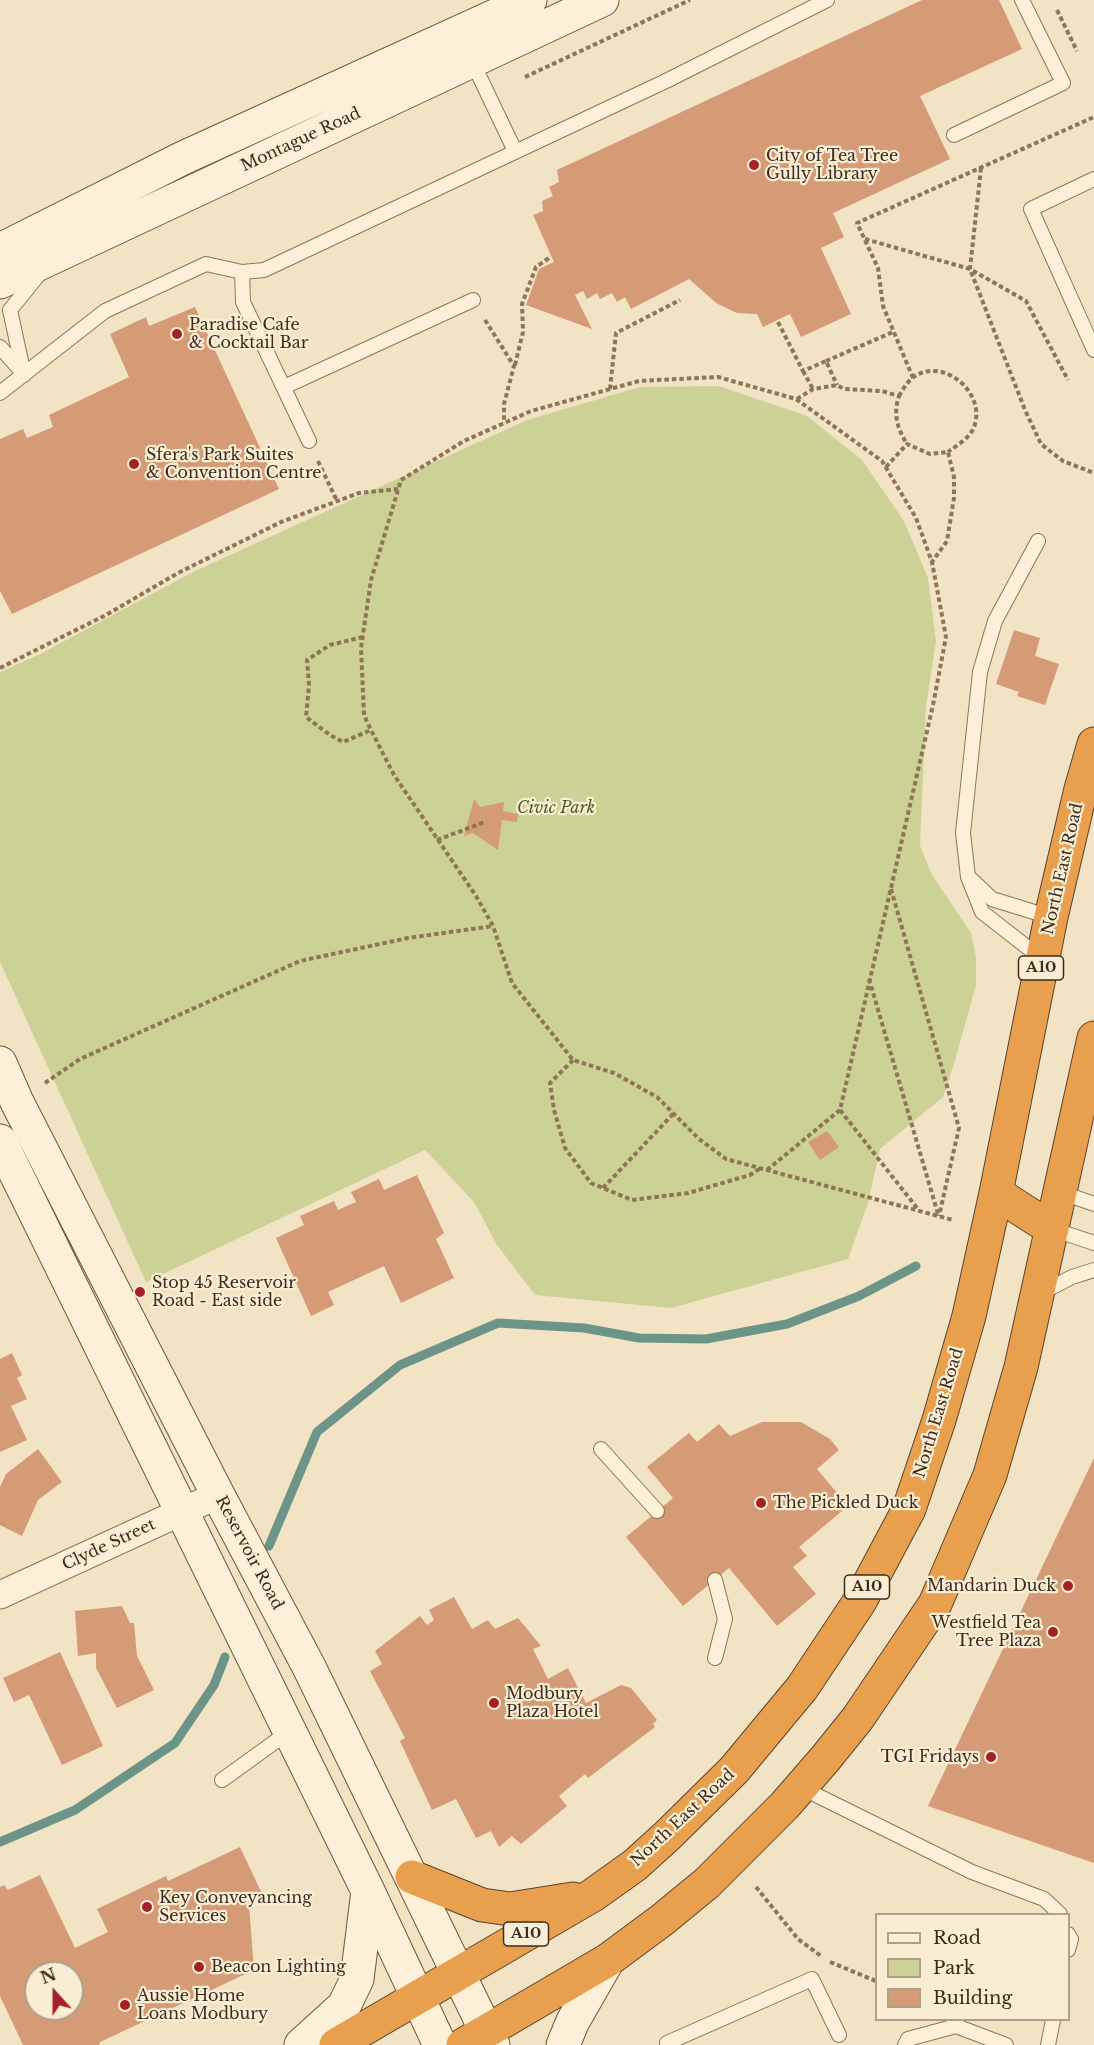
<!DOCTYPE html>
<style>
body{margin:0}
#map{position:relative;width:1094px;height:2045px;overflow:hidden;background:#f2e3c4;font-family:"Libre Baskerville",serif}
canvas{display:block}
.legend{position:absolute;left:875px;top:1913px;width:195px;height:108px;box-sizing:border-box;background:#f9edd4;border:2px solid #aea08b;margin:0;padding:8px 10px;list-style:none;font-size:18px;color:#3d2c1e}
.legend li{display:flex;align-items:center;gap:12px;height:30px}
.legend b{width:30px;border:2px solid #aea08b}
.north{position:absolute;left:24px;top:1961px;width:60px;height:60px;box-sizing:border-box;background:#f9edd4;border:2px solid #aea08b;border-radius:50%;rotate:339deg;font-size:16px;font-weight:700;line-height:24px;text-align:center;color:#3d2c1e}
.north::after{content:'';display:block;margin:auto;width:21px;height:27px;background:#a42227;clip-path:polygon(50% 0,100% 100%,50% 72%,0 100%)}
</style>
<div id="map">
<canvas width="1094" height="2045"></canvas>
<ul class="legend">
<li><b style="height:8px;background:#fcf0d8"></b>Road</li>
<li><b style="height:16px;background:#ccd296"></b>Park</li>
<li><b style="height:16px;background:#d49b76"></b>Building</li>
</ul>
<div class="north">N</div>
</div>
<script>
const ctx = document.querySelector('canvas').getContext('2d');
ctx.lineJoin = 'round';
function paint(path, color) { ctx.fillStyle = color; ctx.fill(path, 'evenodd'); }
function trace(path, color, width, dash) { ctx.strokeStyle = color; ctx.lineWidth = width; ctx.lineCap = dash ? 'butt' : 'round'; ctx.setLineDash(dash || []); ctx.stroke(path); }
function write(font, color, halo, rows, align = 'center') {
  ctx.font = font + ' "Libre Baskerville",serif'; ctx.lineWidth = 4.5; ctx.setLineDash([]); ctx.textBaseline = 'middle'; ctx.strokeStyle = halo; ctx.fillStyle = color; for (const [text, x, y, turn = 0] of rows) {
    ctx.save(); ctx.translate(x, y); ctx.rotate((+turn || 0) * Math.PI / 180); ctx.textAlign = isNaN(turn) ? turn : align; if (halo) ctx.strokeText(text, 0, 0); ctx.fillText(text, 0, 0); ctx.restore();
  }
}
paint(new Path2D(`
 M719,386L807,416L862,460L904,521L928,578L936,641L926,706L920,846L932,875L971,933L976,957V985L954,1064L943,1097L880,1149L868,1203L848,1259L671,1308L535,1295L497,1245L474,1202L425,1150L146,1282L0,962V672L40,654L195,571L527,420L640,387Z`), '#ccd296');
trace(new Path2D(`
 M269,1546L317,1432L400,1365L498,1323L584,1328L639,1338L706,1339L787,1324L859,1296L916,1266
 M0,1842L75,1810L175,1743L214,1685L225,1657`), '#6c9489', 9);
paint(new Path2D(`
 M922,0H999L1022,49L920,96L950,159L833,213L844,237L821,248L851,314L801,337L790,314L763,327L757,314L737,313L716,303L689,279L631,309L625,297L617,302L612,293L600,299L597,293L587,299L583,291L575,295L592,329L526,305L539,269L554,262L533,215L543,211L542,201L553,196L549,187L559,182L557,170Z
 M195,307L279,489L12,614L0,591V439L23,429L27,438L53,427L49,415L129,377L110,334L146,317L149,326Z
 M1014,630L1040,638L1035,656L1059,664L1045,705L1017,696L1019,692L996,684Z
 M474,799L480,807L504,802L503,811L518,814L517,822L502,820L498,850L473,833L464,836Z
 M827,1131L839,1147L820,1160L808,1142Z
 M417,1175L444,1233L436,1239L454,1278L401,1303L384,1266L328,1292L334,1305L311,1316L276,1238L304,1225L300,1216L334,1201L338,1210L356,1202L351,1192L379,1179L384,1190Z
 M12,1353L22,1375L17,1378L27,1399L11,1406L27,1440L0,1452V1359Z
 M762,1422H801L830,1439L839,1450L817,1469L848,1506L799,1547L807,1556L793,1567L816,1594L777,1626L729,1568L683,1606L626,1537L673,1498L647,1467L689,1433L697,1442L719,1424L730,1436Z
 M38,1449L62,1482L38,1500L22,1536L0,1525V1487L6,1474Z
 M1094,1458V1863L928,1806Z
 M454,1597L472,1629L488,1620L495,1629L518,1618L541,1646L533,1649L548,1679L568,1668L586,1703L621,1685L631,1688L657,1720L653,1724L655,1727L588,1778L585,1774L559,1796L567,1806L521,1844L512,1836L499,1847L491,1831L476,1838L456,1799L432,1810L400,1741L405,1738L370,1671L382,1664L375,1651L420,1616L427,1625L434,1620L429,1610Z
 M122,1606L130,1623H134L137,1656L154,1690L117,1708L96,1668V1653L78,1656L75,1611Z
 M60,1652L103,1746L62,1765L29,1695L14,1702L3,1678Z
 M240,1847L264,1898L249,1905L254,1970L100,2042L99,2045H23L0,1996V1887L4,1885L8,1890L40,1875L75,1948L108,1932L97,1909L166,1876L168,1881ZM36,1973H72V2009H36Z`), '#d49b76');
const lane = new Path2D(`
 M472,61L515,151
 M954,135L1063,83L1022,0
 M1094,179L1031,209L1094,350
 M242,272L243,302L309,441
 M0,347L23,373
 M24,375L10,310L40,273
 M284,387L473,300
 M0,393L105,311L206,264L242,272L264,270L666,81L827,0
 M1038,541L995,621L980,672L963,833L968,877L982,912L1041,958
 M972,880L992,899L1050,917
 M1060,1192L1094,1204
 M1052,1229L1094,1243
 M1041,1293L1072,1277L1094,1270
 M601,1449L657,1511
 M715,1580L725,1619L715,1658
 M222,1780L290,1731
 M800,1787L972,1872L1044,1899L1060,1914
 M1068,1934L1071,1939L1068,1950
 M667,2045V2043L812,1979L839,2035
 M905,2045L908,2039L956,2026L1006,2045
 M1048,2045L1053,2020`);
const street = new Path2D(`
 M0,1595L218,1495`);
const secondary = new Path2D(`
 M0,250L183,158L530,0
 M0,282L602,0
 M0,1063L17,1102L218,1495L309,1667L493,2045
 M0,1141L368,1891L440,2045
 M301,2045L344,2006L357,1979L368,1891
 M563,2045L573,2021L608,1960`);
const highway = new Path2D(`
 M996,1193L1052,1229
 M412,1877L482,1905L510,1909L573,1899
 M336,2045L593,1895L635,1865L667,1836L734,1770L802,1688L860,1601L909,1509L939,1420L969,1316L996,1193L1051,917L1081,789L1094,744
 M463,2045L608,1960L662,1920L707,1883L785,1805L825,1759L858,1718L935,1604L990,1475L1021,1367L1094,1038`);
trace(lane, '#8f7458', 16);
trace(street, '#8f7458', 29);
trace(secondary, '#71553b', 35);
trace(highway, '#5c422d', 35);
trace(new Path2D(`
 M1057,10L1077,51
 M525,77L690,0
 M981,168L970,269L1026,301L1068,380
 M865,239L970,269L1025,410L1041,444L1063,461L1094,473
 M485,320L514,366L504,404V423
 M778,322L803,371L826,361L837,385
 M826,361L893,332
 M515,365L523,332L522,304L536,267L549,258
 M803,371L813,389
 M913,378L883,306L878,268L857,223L1094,117
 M610,389L616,333L680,300
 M899,396C904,387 911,376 921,373C951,362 986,397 974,427C970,438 957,445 948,452
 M797,399L813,389L837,385L844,389L882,391L899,396C893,414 897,428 907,444
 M318,461L337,501
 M886,467L907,444L930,454L948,452L954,477V498L947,541L932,562
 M363,637L330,645L307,660L309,685L306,717L330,735L343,742L371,730
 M0,668L106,615L178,573L281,522L359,493L398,489
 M437,840L485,822
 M891,889L959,1128L939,1216
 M869,979L938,1214
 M573,1060L550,1083L554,1110L565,1148L591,1183L632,1200L688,1193L750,1175L761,1168
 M45,1083L80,1059L300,961L408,938L493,926
 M840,1110L917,1208
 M767,1170L840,1110L933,705L946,637L932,562L916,518L882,461L796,399L718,377L639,381L531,411L464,441L401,480L371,580L361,648L364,715L371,730L394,775L476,896L493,926L512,983L573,1060L614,1073L657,1097L699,1139L726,1159L953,1220
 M603,1188L674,1113
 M756,1887L798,1939L821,1956
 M830,1962L876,1981`), '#8f7458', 4, [4.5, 3]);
trace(lane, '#fcf0d8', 14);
trace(street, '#fcf0d8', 27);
trace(secondary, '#fcf0d8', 33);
trace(highway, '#e8a04e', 33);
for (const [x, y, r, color] of [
 [754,165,6,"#a42227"],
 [177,334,6,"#a42227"],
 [134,464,6,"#a42227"],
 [140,1292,6,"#a42227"],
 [761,1503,6,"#a42227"],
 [1068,1586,6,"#a42227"],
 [1053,1632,6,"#a42227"],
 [494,1703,6,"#a42227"],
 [991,1757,6,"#a42227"],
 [147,1907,6,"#a42227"],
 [199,1967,6,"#a42227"],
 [125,2005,6,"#a42227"]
]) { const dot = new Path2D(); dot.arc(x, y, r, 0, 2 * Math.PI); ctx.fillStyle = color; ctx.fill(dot); trace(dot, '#f9edd4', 2); }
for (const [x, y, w] of [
 [1041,968,45],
 [867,1587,45],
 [526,1934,45]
]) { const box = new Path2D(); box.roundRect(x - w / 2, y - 12, w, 24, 4.5); ctx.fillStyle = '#f9edd4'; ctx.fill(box); trace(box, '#3d2c1e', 1.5); }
write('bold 15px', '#3d2c1e', null, [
 ["A10",1041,968],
 ["A10",867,1587],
 ["A10",526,1934]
]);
write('16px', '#3d2c1e', '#f9edd4', [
 ["Montague Road",301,140,-25],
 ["North East Road",1063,869,-77],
 ["North East Road",939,1413,-73],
 ["Clyde Street",109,1545,-25],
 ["Reservoir Road",249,1553,62],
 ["North East Road",683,1818,-43]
]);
write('16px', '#3d2c1e', '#f9edd4', [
 ["City of Tea Tree",766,156],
 ["Gully Library",766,174],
 ["Paradise Cafe",189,325],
 ["& Cocktail Bar",189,343],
 ["Sfera's Park Suites",146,455],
 ["& Convention Centre",146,473],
 ["Stop 45 Reservoir",152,1283],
 ["Road - East side",152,1301],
 ["The Pickled Duck",773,1503],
 ["Mandarin Duck",1056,1586,"right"],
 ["Westfield Tea",1041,1623,"right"],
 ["Tree Plaza",1041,1641,"right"],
 ["Modbury",506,1694],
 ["Plaza Hotel",506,1712],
 ["TGI Fridays",979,1757,"right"],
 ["Key Conveyancing",159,1898],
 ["Services",159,1916],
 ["Beacon Lighting",211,1967],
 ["Aussie Home",137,1996],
 ["Loans Modbury",137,2014]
], 'left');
write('italic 16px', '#4f5c22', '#f9edd4', [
 ["Civic Park",556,808]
]);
</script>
